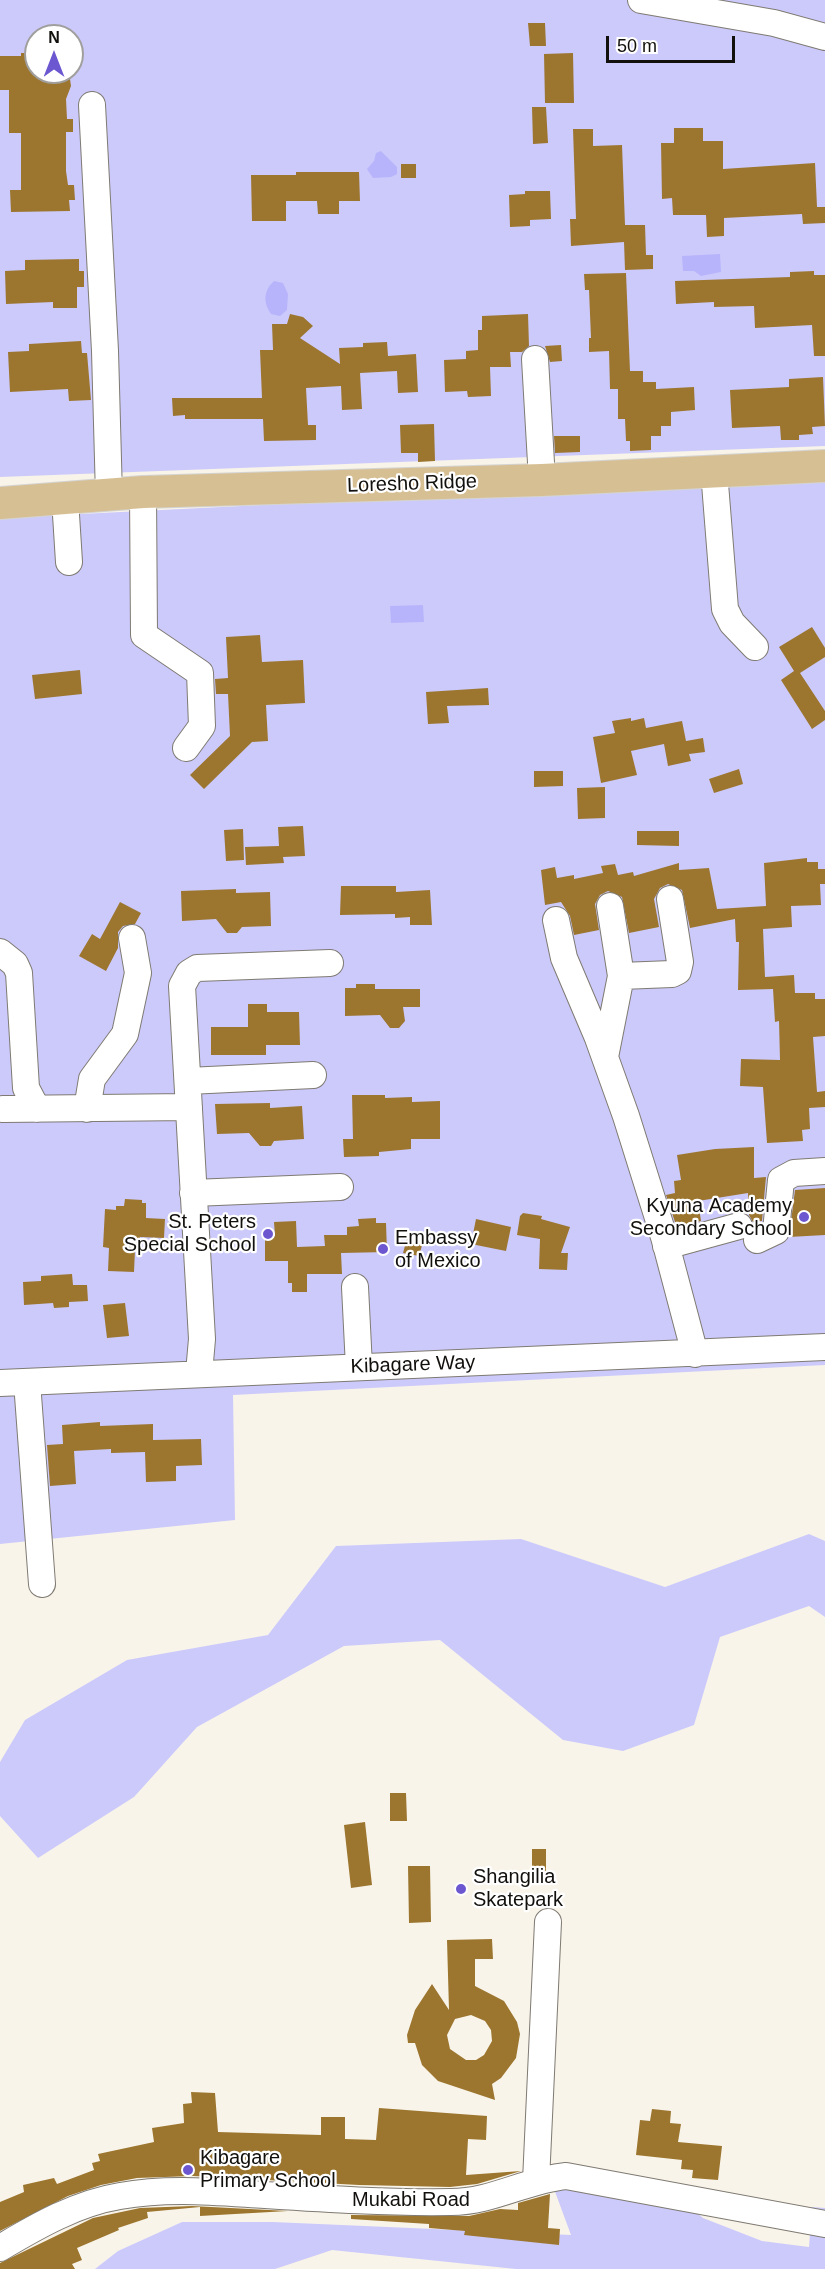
<!DOCTYPE html>
<style>
body{margin:0}
#map{position:relative;width:825px;height:2269px;overflow:hidden;background:#f9f4ea;font-family:Arial,sans-serif}
canvas{display:block}
.north{position:absolute;left:24px;top:24px;width:60px;height:60px;box-sizing:border-box;background:#fff;border:2px solid #a09f9e;border-radius:50%;rotate:0deg;font-size:16px;font-weight:700;line-height:24px;text-align:center;color:#12100d}
.north::after{content:'';display:block;margin:auto;width:21px;height:27px;background:#6c57d0;clip-path:polygon(50% 0,100% 100%,50% 72%,0 100%)}
.scale{position:absolute;left:606px;top:36px;width:129px;height:27px;box-sizing:border-box;border:3px solid #12100d;border-top:0;padding-left:8px;font-size:18px;line-height:21px;white-space:nowrap;color:#12100d;-webkit-text-stroke:4px #fff;paint-order:stroke}
</style>
<div id="map">
<canvas width="825" height="2269"></canvas>
<div class="north">N</div>
<div class="scale">50 m</div>
</div>
<script>
const ctx = document.querySelector('canvas').getContext('2d');
ctx.lineJoin = 'round';
function paint(path, color) { ctx.fillStyle = color; ctx.fill(path, 'evenodd'); }
function trace(path, color, width, dash) { ctx.strokeStyle = color; ctx.lineWidth = width; ctx.lineCap = dash ? 'butt' : 'round'; ctx.setLineDash(dash || []); ctx.stroke(path); }
function write(font, color, halo, rows, align = 'center') {
  ctx.font = font + ' Arial,sans-serif'; ctx.lineWidth = 4.5; ctx.setLineDash([]); ctx.textBaseline = 'middle'; ctx.strokeStyle = halo; ctx.fillStyle = color; for (const [text, x, y, turn = 0] of rows) {
    ctx.save(); ctx.translate(x, y); ctx.rotate((+turn || 0) * Math.PI / 180); ctx.textAlign = isNaN(turn) ? turn : align; if (halo) ctx.strokeText(text, 0, 0); ctx.fillText(text, 0, 0); ctx.restore();
  }
}
paint(new Path2D(`
 M0,0H825V446L0,477ZM36,36H72V72H36Z
 M825,477V1365L233,1395L235,1520L0,1544V518Z
 M809,1534L825,1541V1617L809,1606L720,1637L694,1725L623,1751L563,1740L440,1640L344,1646L197,1727L134,1797L38,1858L0,1816V1762L25,1720L127,1660L268,1635L336,1546L521,1539L665,1587Z
 M547,2170L675,2194L703,2218L762,2241L809,2247L812,2207L825,2208V2269H516L332,2250L275,2269H95L118,2251L182,2222H273L571,2235Z`), '#cccafb');
paint(new Path2D(`
 M381,151L397,167V174L391,177L373,178L367,169L374,161L376,153Z
 M720,254L721,272L701,276L694,271H683L682,256Z
 M274,281L283,283L288,294L287,310L280,316L271,314C263,303 263,291 274,281Z
 M423,605L424,622L391,623L390,606Z`), '#b8b4fb');
paint(new Path2D(`
 M528,23H545L546,46H530Z
 M21,53H36V72H69L71,86L66,99L67,119H73V132H66V171L68,185H74L75,200H69L70,211L11,212L10,190H21V133H9V90H0V56H21Z
 M573,53L574,103H545L544,54Z
 M532,107H546L548,143L533,144Z
 M674,128H703V141H723V169L815,163L817,207H825V223L803,224L802,214L724,218V236L707,237L706,215H673L672,198L662,199L661,143H674Z
 M573,129H593V146L622,145L625,225H645L646,255H653V269L625,270L624,242L571,246L570,219H576Z
 M401,164H416V178H401Z
 M296,172H359L360,201H339V214H318L317,201H286V221H252L251,175H296Z
 M525,191H550L551,219L530,220V226L510,227L509,195L525,194Z
 M79,259V271H84V287H77V308H53V302L6,304L5,271L25,270V260Z
 M814,271V275H825V356H814L812,325L755,328L754,306L714,307V302L676,304L675,281L790,277V272Z
 M626,273L630,371H643V382H656V389L694,387L695,410L671,412V426H661V436H651V450L630,451V441H626L625,419H618V389H610L609,351L589,352V338H591L589,290H585L584,274Z
 M290,314L303,317L313,326L300,338L340,364L339,348L363,347V343L387,342L388,356L416,354L418,392L398,393L397,371L360,373L362,409L342,410L341,386L306,388L308,425H316V440L264,441L263,419H185V415L173,416L172,398H262L260,350H273L272,324H287Z
 M528,314L529,346L522,352H510L511,367H490L491,396L468,397L467,391L445,392L444,360L466,359V351L478,350V330H482V316Z
 M81,341L82,353H87L91,400L69,401L68,389L10,392L8,352L29,351V344Z
 M561,345L562,361L550,362L545,346Z
 M823,377L825,426L812,427L813,434L799,435V440H781L780,426L732,428L730,390L789,387V379Z
 M434,424L435,461L418,462V453H401L400,425Z
 M554,436H580V452L555,453Z
 M812,627L825,648V657L800,673L825,711V720L812,729L781,680L794,671L779,647Z
 M260,635L262,662L303,660L305,703L266,705L268,741L252,742L204,789L190,775L230,736L228,694H216L215,679L228,678L226,637Z
 M80,670L82,694L35,699L32,675Z
 M488,688L489,705L447,706L449,723L428,724L426,692Z
 M631,718V721L644,718L646,728L682,721L686,741L703,738L705,752L689,754L691,761L668,766L664,744L631,751L637,775L601,783L593,737L615,733L612,721Z
 M739,769L743,784L714,793L709,779Z
 M534,771H563V786L534,787Z
 M605,787V818L578,819L577,788Z
 M303,826L305,856L283,857L284,863L246,865L245,847L279,846L278,827Z
 M243,829L244,860L226,861L224,830Z
 M637,831H679V846L637,845Z
 M807,858V862H818V869H825V884H820L821,905L791,906L792,927L763,929L765,977L794,975L795,993H815V999H825V1036L813,1037L817,1092L825,1091V1107L809,1108L810,1129L802,1130L803,1141L767,1143L763,1087L740,1086L741,1059L780,1060L779,1021L775,1022L773,989L738,990L739,942H736L735,919L690,928L682,890L668,884L660,888L654,899L659,927L629,933L622,897L608,891L600,895L595,904L599,930L574,935L570,916L561,902L545,905L541,870L555,867L557,878L574,875V879L603,873L601,866L615,864L618,875L633,872L634,876L679,863V870L709,868L717,909L766,906L764,863Z
 M341,886H396V892L430,890L432,925H410V917L395,918V914L340,915Z
 M236,889V893L270,892L271,926L242,927L237,933H227L216,919L182,921L181,891Z
 M120,902L141,913L135,924L123,926L118,932V948L106,971L79,956L92,934L100,939Z
 M356,984H375V989H420V1007H403L405,1021L399,1028H390L380,1015L345,1016V988H356Z
 M248,1004H267V1012H299L300,1045H266V1055H211V1027H248Z
 M352,1095H385V1098L412,1097V1102L440,1101V1139H411V1149L379,1152V1156L344,1157L343,1139H353Z
 M270,1103V1108L302,1106L304,1139L274,1141L271,1146H260L249,1133L217,1134L215,1104Z
 M754,1147V1178L766,1177L762,1221L753,1222L749,1215L748,1193L698,1201L701,1221L677,1228L666,1195L675,1193L674,1181L681,1180L677,1155L715,1149Z
 M825,1188V1235L789,1237L795,1190Z
 M125,1199L142,1200V1203H146V1218L165,1219L164,1238L140,1237L139,1249H135L134,1272L108,1271L109,1248L103,1247L105,1209L116,1210V1206H124Z
 M523,1213L542,1216L541,1219L570,1227L561,1253H568L567,1270L539,1269L540,1239L517,1235L520,1216Z
 M376,1218V1223H386L387,1252L341,1253L342,1274H307V1292H292V1283H288V1261H265V1236H275L274,1222L296,1221L297,1247L325,1246L324,1235H347V1227L359,1226L358,1219Z
 M476,1219L511,1227L506,1251L471,1244Z
 M409,1231L425,1235L419,1256L403,1253Z
 M72,1274L73,1285H87L88,1301L69,1302V1307L54,1308L53,1303L24,1305L23,1282L41,1281V1276Z
 M125,1303L129,1336L107,1338L103,1305Z
 M100,1422V1426L153,1424V1440L201,1439L202,1465L176,1466V1481L146,1482L145,1452L111,1453V1449L74,1451L76,1484L50,1486L47,1445L63,1444L62,1425Z
 M390,1793H406L407,1821H390Z
 M365,1822L372,1885L351,1888L344,1825Z
 M532,1849H546V1877H532Z
 M408,1866H430L431,1922L409,1923Z
 M492,1939L493,1959H475V1986L504,2001L517,2022L520,2034L516,2058L501,2078L492,2084L495,2100L438,2081L422,2065L415,2043H408L407,2035L415,2010L432,1984L449,2010L447,1940ZM471,2015L485,2021L491,2030L492,2041L484,2055L476,2060H466L450,2049L447,2035L455,2019Z
 M191,2092L215,2093L218,2132L321,2135V2117H345V2139L376,2140L379,2108L487,2116L486,2140L468,2139L466,2175L521,2171L477,2184L450,2187L359,2185L193,2176L137,2178L101,2185L68,2196L0,2231V2202L24,2192L23,2185L54,2178L57,2184L94,2170L92,2163L100,2161L98,2154L154,2142L152,2128L184,2123L183,2104L192,2103Z
 M652,2109L671,2111L670,2123L681,2124L678,2142L722,2146L718,2180L692,2178L693,2170L681,2169L682,2160L636,2155L640,2120L650,2121Z
 M550,2194L548,2228L560,2229L559,2245L464,2235L465,2231L429,2228V2224L351,2219V2215L469,2216L500,2209L518,2210V2203Z
 M192,2206L288,2211L200,2216V2207L147,2212L148,2218L118,2228L119,2230L77,2248L82,2260L72,2264L75,2269H0V2263L93,2218L140,2208Z`), '#9c762f');
const minor = new Path2D(`
 M641,0L774,23L825,37
 M92,105L105,351L109,496
 M535,359L542,480
 M714,471L725,609L732,623L755,647
 M143,492L144,635L200,673L202,726L186,748
 M65,499L69,562
 M556,920L564,958L598,1038L626,1116L664,1237L695,1354
 M0,952L15,964L19,973L26,1088L37,1109
 M621,976L672,974L678,971L680,962L670,899
 M605,1057L621,976L610,906
 M188,1081L313,1075
 M3,1109L189,1107
 M87,1109L92,1079L125,1034L138,973L132,938
 M193,1193L340,1187
 M757,1240L776,1231L781,1180L794,1173L825,1171
 M666,1246L739,1226
 M355,1287L359,1367
 M199,1373L202,1339L182,986L189,973L197,968L330,963
 M27,1382L42,1584
 M0,1383L825,1347
 M536,2181L548,1922
 M0,2248C37,2226 77,2203 120,2196C169,2187 216,2192 265,2195C327,2199 389,2203 451,2202C492,2202 526,2180 566,2176L825,2224`);
const major = new Path2D(`
 M0,503L143,492L542,480L825,466`);
trace(minor, '#7f7a72', 28);
trace(major, '#d4d4d3', 34);
trace(minor, '#fff', 26);
trace(major, '#d7bf94', 32);
for (const [x, y, r, color] of [
 [804,1217,6,"#6c57d0"],
 [268,1234,6,"#6c57d0"],
 [383,1249,6,"#6c57d0"],
 [461,1889,6,"#6c57d0"],
 [188,2170,6,"#6c57d0"]
]) { const dot = new Path2D(); dot.arc(x, y, r, 0, 2 * Math.PI); ctx.fillStyle = color; ctx.fill(dot); trace(dot, '#fff', 2); }
write('20px', '#12100d', '#fff', [
 ["Loresho Ridge",412,484,-2],
 ["Kibagare Way",413,1365,-2],
 ["Mukabi Road",411,2200]
]);
write('20px', '#12100d', '#fff', [
 ["Kyuna Academy",792,1206,"right"],
 ["Secondary School",792,1229,"right"],
 ["St. Peters",256,1222,"right"],
 ["Special School",256,1245,"right"],
 ["Embassy",395,1238],
 ["of Mexico",395,1261],
 ["Shangilia",473,1877],
 ["Skatepark",473,1900],
 ["Kibagare",200,2158],
 ["Primary School",200,2181]
], 'left');
</script>
